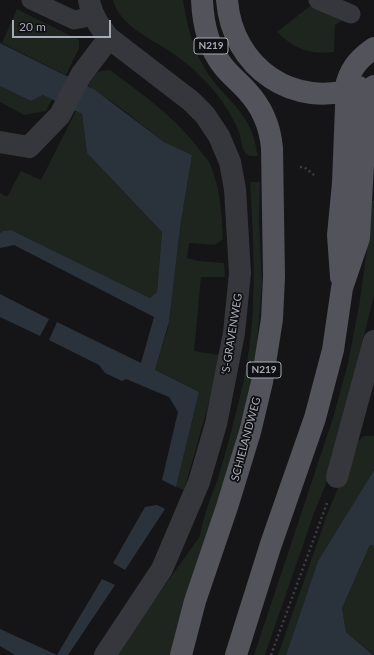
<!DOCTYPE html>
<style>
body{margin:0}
#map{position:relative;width:374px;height:655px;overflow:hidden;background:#151517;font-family:Lato,sans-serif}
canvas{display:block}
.scale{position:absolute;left:12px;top:20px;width:99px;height:18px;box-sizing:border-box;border:2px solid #a6abb8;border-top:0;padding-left:5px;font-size:12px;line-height:14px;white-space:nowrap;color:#a6abb8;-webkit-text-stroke:3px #101012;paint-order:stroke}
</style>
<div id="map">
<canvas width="374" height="655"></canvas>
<div class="scale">20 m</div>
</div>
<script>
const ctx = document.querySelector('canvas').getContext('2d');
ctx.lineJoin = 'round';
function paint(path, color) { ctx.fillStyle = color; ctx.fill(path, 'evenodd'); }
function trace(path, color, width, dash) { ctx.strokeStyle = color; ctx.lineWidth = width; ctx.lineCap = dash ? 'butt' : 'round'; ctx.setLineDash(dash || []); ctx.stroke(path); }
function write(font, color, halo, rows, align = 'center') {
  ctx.font = font + ' Lato,sans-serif'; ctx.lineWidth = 3.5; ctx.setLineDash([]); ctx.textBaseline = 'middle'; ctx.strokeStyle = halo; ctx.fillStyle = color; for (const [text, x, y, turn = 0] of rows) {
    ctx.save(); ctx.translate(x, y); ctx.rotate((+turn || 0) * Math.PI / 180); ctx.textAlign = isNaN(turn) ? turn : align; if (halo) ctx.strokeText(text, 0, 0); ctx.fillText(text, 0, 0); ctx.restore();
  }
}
paint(new Path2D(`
 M113,0H183C187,24 192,48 205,69C216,88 234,101 245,119C253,130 255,143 258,156C254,156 247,157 245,152C241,146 241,138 239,132C230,111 217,92 201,77C192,67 181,59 171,52C150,38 120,26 113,0Z
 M310,6L343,20L335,25L334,52C311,55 294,49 277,32Z
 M17,9L79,40V48L66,75L2,43Z
 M110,70C142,94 175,117 199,149C202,154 207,158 210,164C220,187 222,214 223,239L215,245L189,243L187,258L199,261L224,263L225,277H201L194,351L219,355L210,399L184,490L176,487L199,392L155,370L168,328L180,228L192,155L164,142L118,106L88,86C94,73 96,71 110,70Z
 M0,86L31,101L43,95L52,99L46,111L24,115L0,102Z
 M76,111L82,114L87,153L162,232L157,292L150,298L11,230L3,231L0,233V193L7,197L21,171L41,180Z
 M250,182H260L259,220L262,283L256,358L247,400L224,485L185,596L170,655H115L200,536C203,516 211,498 218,478C227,448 236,415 243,384C258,317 254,250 250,182Z
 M372,201H374V295L332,464V469L314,513L265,655H254L333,418L348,363L359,306L369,235Z
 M364,436H374V470L318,561L286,655H278L328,512L358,441Z
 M370,545H374V655L346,632L342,608Z`), '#1d251e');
paint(new Path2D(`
 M0,43L95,90L164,142L192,155L180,228L169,322L155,370L199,392L176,487L162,480L178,412L169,397L126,379L122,381L105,373L99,365L49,340L57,322L141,363L154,317L14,245L0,248V233L3,231L11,230L150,298L157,292L162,232L87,153L82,114L43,95L31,101L0,86Z
 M0,294L49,319L40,336L0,317Z
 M374,470V545H370L342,608L346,632L373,655H286L318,561Z
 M157,505L165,509L125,570L113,563L145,507Z
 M102,579L115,585L68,655H15L0,646V629L57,655Z`), '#2a333c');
trace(new Path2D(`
 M300,167H304L314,175
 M271,655L327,503`), '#3c3e43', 2.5, [2, 3]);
trace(new Path2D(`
 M31,0L74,20L94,16
 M318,0L351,14`), '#36373c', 19);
trace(new Path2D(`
 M89,0C92,16 99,26 109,38L191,101L205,115L219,136L230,162L235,189L240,273L234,333L216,424L199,482L162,569L105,655
 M0,142L29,147L60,115L81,75L109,38
 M337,477L374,341`), '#36373c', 22);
trace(new Path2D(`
 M227,0C232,67 294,111 359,87
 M341,277L338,235L343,183L347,82C352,66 361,57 374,48
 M181,655L195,601L227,507L250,432L262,382L272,319L274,277L272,148C270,126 262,107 247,91C239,82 230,75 223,66C208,47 203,24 202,0
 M236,655L271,544L315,418L333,350L342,288L359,238L366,111L368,99L374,86`), '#52535b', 22);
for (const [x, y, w] of [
 [211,46,34],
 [264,370,34]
]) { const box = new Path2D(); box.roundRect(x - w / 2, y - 8, w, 16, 3); ctx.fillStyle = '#101012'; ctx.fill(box); trace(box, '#a6abb8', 1); }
write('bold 10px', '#a6abb8', null, [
 ["N219",211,46],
 ["N219",264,370]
]);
write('11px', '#a6abb8', '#101012', [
 ["'S-GRAVENWEG",232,334,-81],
 ["SCHIELANDWEG",246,439,-75]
]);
</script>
